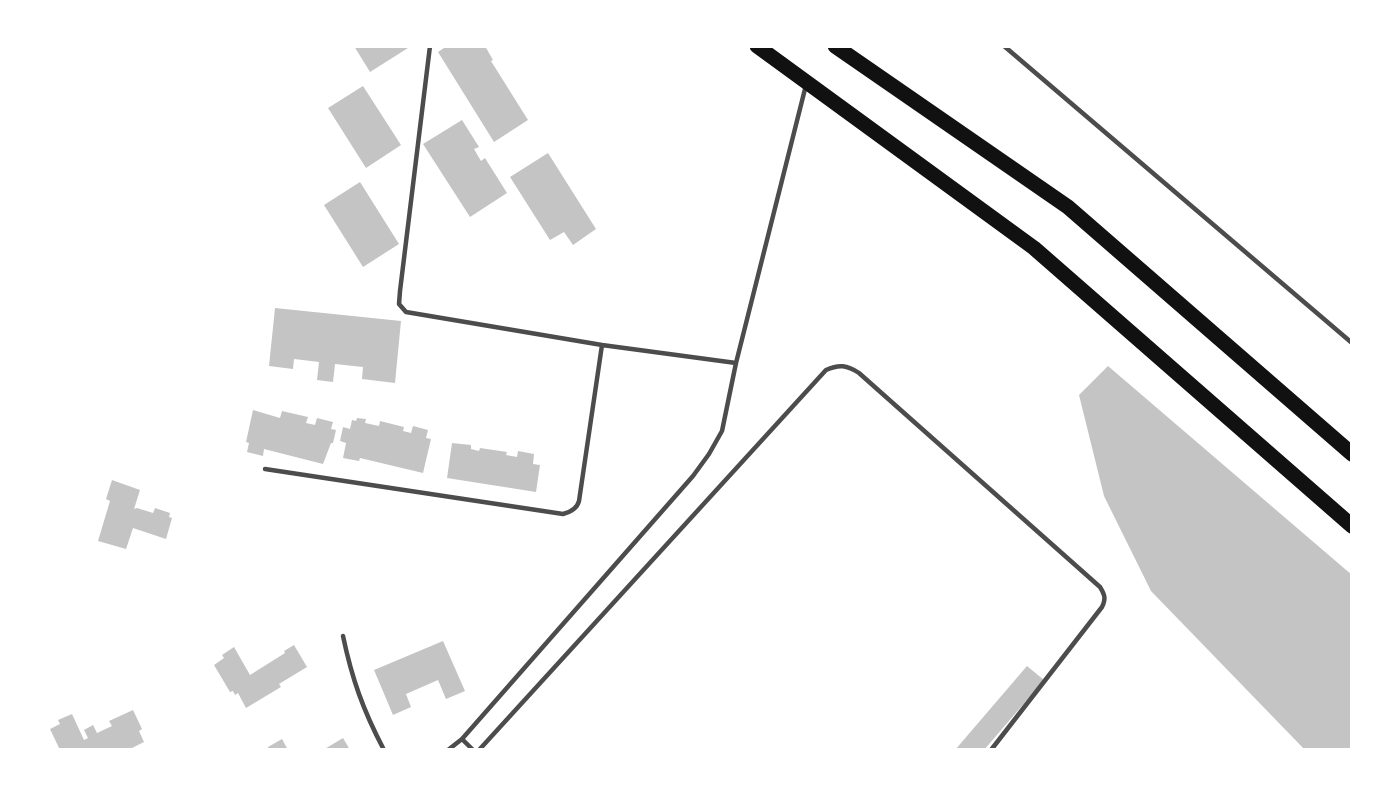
<!DOCTYPE html>
<style>
body{margin:0}
#map{position:relative;width:1398px;height:796px;overflow:hidden;background:#fff;font-family:Overpass,sans-serif}
canvas{display:block}
.frame{position:absolute;inset:0;border:48px solid #fff;pointer-events:none}
</style>
<div id="map">
<canvas width="1398" height="796"></canvas>
<div class="frame"></div>
</div>
<script>
const ctx = document.querySelector('canvas').getContext('2d');
ctx.lineJoin = 'round';
function paint(path, color) { ctx.fillStyle = color; ctx.fill(path, 'evenodd'); }
function trace(path, color, width, dash) { ctx.strokeStyle = color; ctx.lineWidth = width; ctx.lineCap = dash ? 'butt' : 'round'; ctx.setLineDash(dash || []); ctx.stroke(path); }
paint(new Path2D(`
 M354,46H406L408,48L370,72Z
 M447,46H485L493,60L491,61L528,120L494,142L438,52Z
 M363,86L401,145L366,168L328,108Z
 M462,120L479,147L474,149L481,161L485,158L507,193L470,217L423,144Z
 M548,153L596,229L573,245L564,232L550,240L510,177Z
 M360,182L399,244L363,267L324,205Z
 M275,308L401,321L395,383L362,379L363,367L335,364L333,382L317,380L319,362L294,359L293,369L269,366Z
 M1108,366L1352,575V750H1305L1151,591L1104,496L1079,395Z
 M253,410L280,418L282,411L308,417L306,423L315,425L317,418L333,422L331,429L336,430L333,443H331L323,464L264,449L263,456L247,452L249,443L246,442Z
 M357,418L366,419L365,423L379,426L380,421L404,427L403,431L411,433L413,426L428,430L426,438L431,439L423,473L360,458L359,461L343,458L346,443L340,441L343,427L350,429L352,420L356,421Z
 M452,443L471,445V449L479,451L480,448L507,452L506,455L517,457L518,451L534,454L533,464L540,465L536,492L447,478Z
 M112,480L140,490L134,509L137,508L153,513L155,508L170,513L169,517L172,518L166,539L133,528L126,549L98,541L110,501L106,499Z
 M443,641L465,691L446,699L438,680L406,694L411,707L393,715L374,670Z
 M294,645L307,667L279,684L281,687L246,708L238,693L235,695L233,691L230,692L214,665L224,658L222,655L234,647L250,675L285,653L284,651Z
 M1027,666L1044,680L984,750H955Z
 M133,710L142,729L139,731L144,742L128,750H60L50,729L60,724L58,720L72,714L84,740L88,738L84,730L93,725L97,733L112,726L109,721Z
 M343,738L350,750H323Z
 M282,739L288,750H269L268,747Z`), '#c4c4c4');
trace(new Path2D(`
 M430,46L400,291L399,304L406,312L602,345L736,363
 M1004,46L1352,343
 M265,469L563,514C571,512 577,509 579,501L602,345
 M343,636C352,679 363,710 384,750
 M462,739L473,750
 M448,750L462,739L693,476L709,454L722,431L736,363L806,85
 M479,750L826,370C839,364 847,365 859,373L1100,587C1105,595 1106,599 1102,607L991,750`), '#4c4c4c', 4.5);
trace(new Path2D(`
 M757,46L1034,248L1352,526
 M835,46L1068,207L1352,454`), '#111', 15);
</script>
